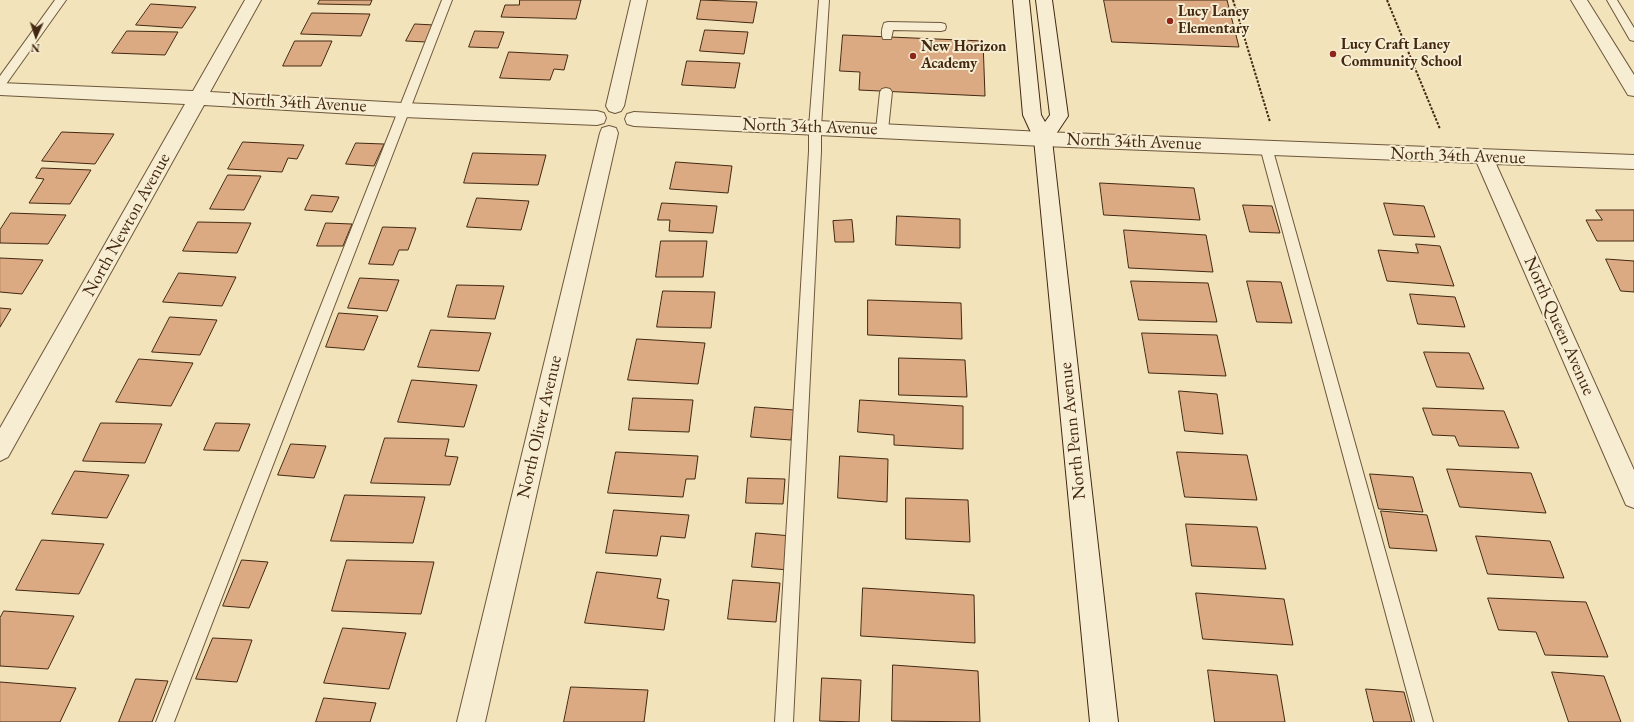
<!DOCTYPE html>
<style>
body{margin:0}
#map{position:relative;width:1634px;height:722px;overflow:hidden;background:#f2e3ba;font-family:"EB Garamond",serif}
canvas{display:block}
.north{position:absolute;left:16px;top:16px;width:40px;height:40px;-webkit-text-stroke:3px #f7edd2;paint-order:stroke;rotate:183deg;font-size:11px;font-weight:700;line-height:16px;text-align:center;color:#422811}
.north::after{content:'';display:block;margin:auto;width:14px;height:18px;background:#422811;clip-path:polygon(50% 0,100% 100%,50% 72%,0 100%)}
</style>
<div id="map">
<canvas width="1634" height="722"></canvas>
<div class="north">N</div>
</div>
<script>
const ctx = document.querySelector('canvas').getContext('2d');
ctx.lineJoin = 'round';
function paint(path, color) { ctx.fillStyle = color; ctx.fill(path, 'evenodd'); }
function trace(path, color, width, dash) { ctx.strokeStyle = color; ctx.lineWidth = width; ctx.lineCap = dash ? 'butt' : 'round'; ctx.setLineDash(dash || []); ctx.stroke(path); }
function write(font, color, halo, rows, align = 'center') {
  ctx.font = font + ' "EB Garamond",serif'; ctx.lineWidth = 4; ctx.setLineDash([]); ctx.textBaseline = 'middle'; ctx.strokeStyle = halo; ctx.fillStyle = color; for (const [text, x, y, turn = 0] of rows) {
    ctx.save(); ctx.translate(x, y); ctx.rotate((+turn || 0) * Math.PI / 180); ctx.textAlign = isNaN(turn) ? turn : align; if (halo) ctx.strokeText(text, 0, 0); ctx.fillText(text, 0, 0); ctx.restore();
  }
}
const building = new Path2D(`
 M320,0H372L370,5L318,4Z
 M520,0H581L576,19L501,17L505,5H519Z
 M701,0L757,2L753,23L697,19Z
 M1104,0H1227L1239,47L1112,42Z
 M151,4L196,7L182,28L136,25Z
 M312,13L370,14L361,36L301,34Z
 M415,24L434,25L426,42L406,41Z
 M705,30L748,32L744,54L700,51Z
 M127,31L178,32L165,55L112,53Z
 M475,31L504,32L498,48L469,47Z
 M843,35L983,41L985,96L859,90L860,72L840,71Z
 M295,41H332L321,66H283Z
 M509,52L568,55L564,70L554,69L550,80L500,78Z
 M687,61L740,63L735,88L682,85Z
 M62,132L114,134L95,164L42,161Z
 M243,142L304,145L297,159L288,158L282,172L228,169Z
 M356,143L384,144L374,166L346,164Z
 M473,153L546,155L538,185L464,183Z
 M676,162L732,166L728,193L670,189Z
 M42,168L91,170L70,204L29,203L44,179L36,178Z
 M228,175L261,176L244,210L210,209Z
 M1100,183L1194,188L1200,220L1104,215Z
 M312,195L339,197L332,212L305,210Z
 M477,198L529,201L521,230L467,227Z
 M662,203L717,206L713,233L669,231L670,220H658Z
 M1384,203L1424,206L1435,237L1394,235Z
 M1243,205L1272,206L1280,233L1250,232Z
 M1596,210H1634V241H1597L1586,220H1602Z
 M11,213L66,215L48,244L0,243V230Z
 M897,216L960,219V248L896,245Z
 M852,220L854,242H835L833,221Z
 M198,222L251,223L237,253L183,251Z
 M326,223L352,224L343,246H317Z
 M383,227L416,228L408,250H399L393,265L369,264Z
 M1124,230L1206,235L1213,272L1129,268Z
 M661,241H707L703,277H656Z
 M1416,244L1440,246L1454,286L1387,281L1378,250L1418,253Z
 M0,258L43,260L22,294L0,292Z
 M1606,259L1634,261V292L1621,291Z
 M179,273L236,277L222,306L163,302Z
 M360,278L399,280L387,311L348,308Z
 M1131,281L1208,283L1217,322L1139,320Z
 M1247,281L1281,282L1292,323L1257,322Z
 M457,285L504,286L495,319L448,317Z
 M663,291L715,292L711,328L657,327Z
 M1410,294L1455,297L1465,327L1418,324Z
 M868,300L961,303L962,339L868,335Z
 M0,308L11,309L0,327Z
 M339,313L378,316L364,350L326,347Z
 M170,317L217,320L200,355L152,352Z
 M431,330L491,333L479,371L418,367Z
 M1142,333L1217,335L1226,376L1149,373Z
 M637,339L705,343L698,384L628,380Z
 M1424,352L1469,353L1484,389L1437,387Z
 M899,358L965,360L967,397L899,395Z
 M139,359L193,363L171,406L116,402Z
 M412,380L477,385L464,427L398,422Z
 M1179,391L1217,394L1223,434L1185,431Z
 M633,398L693,400L689,432L629,430Z
 M860,400L963,406V449L894,445V435L858,432Z
 M755,407L794,410L791,440L751,437Z
 M1423,408L1504,411L1519,448L1459,446L1455,436L1433,435Z
 M101,423L162,424L145,463L83,461Z
 M216,423L250,424L239,451L204,450Z
 M385,438L449,439L445,456L458,457L450,485L371,483Z
 M291,444L326,446L314,478L278,475Z
 M616,452L698,456L695,479H686L683,497L608,493Z
 M1177,452L1247,455L1257,500L1185,497Z
 M840,456L888,459L887,502L838,498Z
 M1447,469L1531,473L1546,513L1460,507Z
 M75,471L129,475L107,518L52,514Z
 M1370,474L1413,477L1423,512L1379,509Z
 M748,478L785,479L783,504L746,503Z
 M345,495L425,497L413,543L331,541Z
 M906,498L968,500L970,542L906,539Z
 M614,510L689,515L685,538L661,536L657,556L606,553Z
 M1381,511L1427,515L1437,551L1390,548Z
 M1186,524L1257,527L1266,569L1192,566Z
 M756,533L792,536L789,570L752,567Z
 M1476,536L1550,541L1564,578L1488,574Z
 M42,540L104,544L79,594L16,590Z
 M242,560L268,562L249,608L223,606Z
 M347,560L434,562L421,614L332,611Z
 M597,572L661,579L657,598L669,600L664,630L585,623Z
 M733,580L780,583L776,622L728,619Z
 M863,588L974,595L975,643L861,636Z
 M1196,593L1284,599L1293,645L1203,639Z
 M1488,598L1586,602L1608,657L1545,655L1536,632L1499,630Z
 M4,611L74,616L48,669L0,666V618Z
 M343,628L406,633L389,689L324,683Z
 M213,638L252,640L237,682L196,679Z
 M893,665L978,671L980,722L892,721Z
 M1208,670L1277,675L1285,722H1215Z
 M1552,672L1604,676L1621,722H1569Z
 M822,678L861,680L859,722L820,721Z
 M136,679L168,681L152,722H119Z
 M0,682L76,688L60,722H0Z
 M571,687L648,690L644,722H564Z
 M1366,689L1404,692L1412,722H1374Z
 M324,698L376,703L370,722H316Z`);
paint(building, '#dbaa83');
trace(building, '#422811', 1);
const lane = new Path2D(`
 M55,0H66L4,87L0,88V76Z
 M442,0H452L174,722H156Z
 M819,0H829L821,127V151L793,722H775L809,151V127Z
 M1607,0H1617L1634,28V41L1630,40Z
 M888,22L941,23L945,24L946,27L945,30L941,31L893,30L891,39H883C881,34 882,28 884,23Z
 M886,88L890,89L892,92L888,130L886,133L882,134L878,133L876,130L880,92L882,89Z
 M1266,143L1270,144L1272,147L1433,722H1415L1260,147L1262,144Z`);
const street = new Path2D(`
 M245,0H261L210,92L403,103L597,111L604,113L606,118L604,123L597,125L403,117L204,105L8,457L0,461V428L185,104L0,95V83L193,91Z
 M631,0H647L624,106L621,111L615,113L609,111L606,106Z
 M1571,0H1587L1634,75V96L1628,95Z
 M634,112L1043,132L1634,155V169L1496,164L1634,470V508L1626,505L1477,163L1043,146L634,126L627,124L625,119L627,114Z
 M609,126L616,128L618,133L485,722H457L600,133L602,128Z`);
const secondary = new Path2D(`
 M1013,0H1029L1041,115L1045,122L1050,115L1036,0H1052L1068,116L1052,140L1118,722H1090L1034,139L1023,115Z`);
trace(lane, '#6e573b', 2);
trace(street, '#6e573b', 2);
trace(secondary, '#422811', 2);
trace(new Path2D(`
 M1233,0L1270,122
 M1387,0L1440,129`), '#422811', 2, [2.5, 1.5]);
paint(lane, '#f7edd2');
paint(street, '#f7edd2');
paint(secondary, '#f7edd2');
for (const [x, y, r, color] of [
 [1170,21,4,"#8f2418"],
 [1333,54,4,"#8f2418"],
 [913,56,4,"#8f2418"]
]) { const dot = new Path2D(); dot.arc(x, y, r, 0, 2 * Math.PI); ctx.fillStyle = color; ctx.fill(dot); trace(dot, '#f7edd2', 1.5); }
write('bold 15px', '#422811', '#f7edd2', [
 ["Lucy Laney",1178,12],
 ["Elementary",1178,29],
 ["Lucy Craft Laney",1341,45],
 ["Community School",1341,62],
 ["New Horizon",921,47],
 ["Academy",921,64]
], 'left');
write('18px', '#422811', '#f7edd2', [
 ["North 34th Avenue",299,103,3],
 ["North 34th Avenue",810,127,2],
 ["North 34th Avenue",1134,142,2],
 ["North 34th Avenue",1458,156,2],
 ["North Newton Avenue",127,225,-61],
 ["North Queen Avenue",1559,326,66],
 ["North Oliver Avenue",540,427,-77],
 ["North Penn Avenue",1073,431,-96]
]);
</script>
